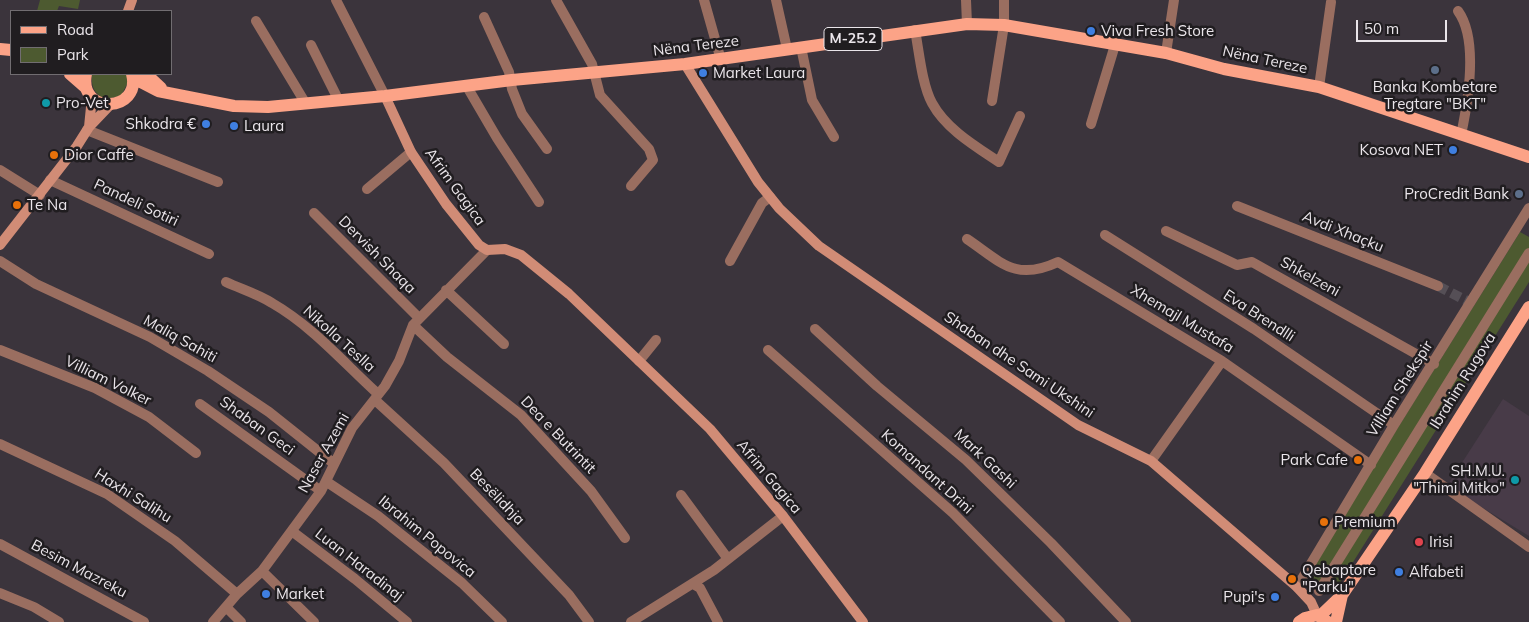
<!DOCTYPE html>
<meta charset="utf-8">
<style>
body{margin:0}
#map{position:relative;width:1529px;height:622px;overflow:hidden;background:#3b343c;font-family:Mulish,sans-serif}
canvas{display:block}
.legend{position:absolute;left:10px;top:10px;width:162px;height:65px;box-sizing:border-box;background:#201d20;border:1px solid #716d71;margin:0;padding:6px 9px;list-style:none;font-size:15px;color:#eae5ea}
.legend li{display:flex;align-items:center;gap:10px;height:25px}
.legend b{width:25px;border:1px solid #716d71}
.scale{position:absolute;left:1356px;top:20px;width:91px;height:22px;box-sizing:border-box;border:2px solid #eae5ea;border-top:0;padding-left:6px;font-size:15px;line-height:18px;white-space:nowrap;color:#eae5ea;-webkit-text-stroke:4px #201d20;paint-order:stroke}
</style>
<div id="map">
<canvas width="1529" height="622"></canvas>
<ul class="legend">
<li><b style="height:6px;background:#fca387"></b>Road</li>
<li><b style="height:14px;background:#4d5a30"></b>Park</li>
</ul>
<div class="scale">50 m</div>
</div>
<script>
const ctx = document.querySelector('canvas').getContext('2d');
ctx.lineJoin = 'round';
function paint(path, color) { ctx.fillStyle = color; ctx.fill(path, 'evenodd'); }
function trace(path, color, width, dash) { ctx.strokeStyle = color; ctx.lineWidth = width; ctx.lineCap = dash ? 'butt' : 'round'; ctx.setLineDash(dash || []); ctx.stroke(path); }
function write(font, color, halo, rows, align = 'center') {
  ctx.font = font + ' Mulish,sans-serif'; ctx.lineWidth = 5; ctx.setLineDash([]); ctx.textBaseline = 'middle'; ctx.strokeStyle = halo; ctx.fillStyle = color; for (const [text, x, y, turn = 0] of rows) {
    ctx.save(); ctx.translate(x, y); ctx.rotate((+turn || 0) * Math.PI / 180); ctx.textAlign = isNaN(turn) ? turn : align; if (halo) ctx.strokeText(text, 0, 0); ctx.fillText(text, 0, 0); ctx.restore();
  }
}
paint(new Path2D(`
 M1503,399L1529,416V536L1447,486Z`), '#483b48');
paint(new Path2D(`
 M40,0H80L78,9L59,6L57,11H37Z
 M92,74H127L128,82L121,96L105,99C94,93 91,87 92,74Z
 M1520,232L1529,237V282L1333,594L1306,575Z`), '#4d5a30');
trace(new Path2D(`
 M1438,286L1471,303`), '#554f56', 10, [10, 5]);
trace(new Path2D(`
 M336,0L385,96
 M556,0L592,64L600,95L649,149L653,160L631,186
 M704,0L721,60
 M776,0L787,49
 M966,0L967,24
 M1458,11C1479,40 1468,102 1461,135
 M484,17L509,72L512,89L522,114L547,149
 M256,21L306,104
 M915,30C919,51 922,85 932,103C946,129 975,146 999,162L1020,116
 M311,45L339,101
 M801,47L812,100L834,137
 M1166,53L1174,0
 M466,85L497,138L539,202
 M1319,87L1331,2
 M992,101L1004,25V0
 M1091,124L1115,45
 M87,130L218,182
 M0,170L40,195
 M50,180L209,254
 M367,189L411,152
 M1237,206L1438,286
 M314,213L419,318
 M1166,231L1237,265L1252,262L1434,364
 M1105,235L1254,329L1394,425
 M967,239C1001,262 1015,282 1058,262L1222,361L1371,465
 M0,261L36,284L150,337L208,371L269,412L333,463
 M730,261L762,203L770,197
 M226,282C241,289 258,294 272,303C312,326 343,362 377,393
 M446,290L504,344
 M413,325L447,357L521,415L591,491L625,538
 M815,329L877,386L966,460L1051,543L1126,622
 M0,350L95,388L149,417L196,453
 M768,350L953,513L1060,622
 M639,361L656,340
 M375,400L444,463L569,595L589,622
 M200,404L321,491
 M0,444L107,494L175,541L237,594
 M1151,461L1222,361
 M1425,473L1529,547
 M327,482L378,516L462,583L502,622
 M681,495L728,559
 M293,532L355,579L407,622
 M0,544L144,622
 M262,571L314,622
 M693,584L700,588L718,622
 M1297,587L1394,425L1529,208
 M1319,591L1529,253
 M0,593L34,607L59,622
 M227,608L241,622
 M213,622L237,594L262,571L321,491L352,428L385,386L399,361L413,325L487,250
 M631,622L714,570L783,516`), '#9a6e60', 10);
trace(new Path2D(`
 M128,11L132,0
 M685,64L758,182L779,208L819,246L1078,425L1151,461L1297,587L1311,602L1317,615
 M385,96L411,152L446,204L479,245L487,250L505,249L521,255L569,294L710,429L783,516L863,622
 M89,127L92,97
 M0,245L77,146L89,127L110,105`), '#d18c76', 10);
trace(new Path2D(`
 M0,49L11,50
 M70,74L86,88
 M86,74C78,116 142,112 132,74
 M146,74L161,88
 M133,78L158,91L234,106L268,107L385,96L512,80L685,64L967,24L1004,25L1166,53L1224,69L1319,87L1529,157
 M1320,616L1342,595L1425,473L1529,307
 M1299,622L1305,618L1317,615L1328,622
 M1336,622L1342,595`), '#fca387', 12);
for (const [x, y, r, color] of [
 [1091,31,5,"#3f7fe0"],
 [1435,70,5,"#5c6f8a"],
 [703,73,5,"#3f7fe0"],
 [46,103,5,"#0f9aa8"],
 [206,124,5,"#3f7fe0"],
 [234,126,5,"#3f7fe0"],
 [1453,150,5,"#3f7fe0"],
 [54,155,5,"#e8710a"],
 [1519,194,5,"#5c6f8a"],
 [17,205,5,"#e8710a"],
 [1358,460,5,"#e8710a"],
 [1515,480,5,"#0f9aa8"],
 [1324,522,5,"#e8710a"],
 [1419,542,5,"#e0444e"],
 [1399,572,5,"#3f7fe0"],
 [1292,579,5,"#e8710a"],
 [266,594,5,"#3f7fe0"],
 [1275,597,5,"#3f7fe0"]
]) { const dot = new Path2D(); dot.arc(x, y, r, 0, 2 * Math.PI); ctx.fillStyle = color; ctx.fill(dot); trace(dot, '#201d20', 2); }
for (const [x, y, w] of [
 [853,39,58]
]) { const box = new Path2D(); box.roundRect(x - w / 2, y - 11.5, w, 23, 4); ctx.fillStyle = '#201d20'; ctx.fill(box); trace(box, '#eae5ea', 1); }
write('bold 14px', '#eae5ea', null, [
 ["M-25.2",853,39]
]);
write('15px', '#eae5ea', '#201d20', [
 ["Viva Fresh Store",1101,31],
 ["Market Laura",713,73],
 ["Banka Kombetare",1435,87,"center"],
 ["Tregtare \"BKT\"",1435,104,"center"],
 ["Pro-Vet",56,103],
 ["Shkodra €",196,124,"right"],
 ["Laura",244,126],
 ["Kosova NET",1443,150,"right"],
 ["Dior Caffe",64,155],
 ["ProCredit Bank",1509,194,"right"],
 ["Te Na",27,205],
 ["Park Cafe",1348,460,"right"],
 ["SH.M.U.",1505,471,"right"],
 ["\"Thimi Mitko\"",1505,488,"right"],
 ["Premium",1334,522],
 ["Irisi",1429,542],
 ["Qebaptore",1302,570],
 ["\"Parku\"",1302,587],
 ["Alfabeti",1409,572],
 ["Market",276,594],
 ["Pupi's",1265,597,"right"]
], 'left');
write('15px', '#eae5ea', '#201d20', [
 ["Nëna Tereze",696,46,-7],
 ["Nëna Tereze",1265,60,12],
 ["Afrim Gagica",455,187,54],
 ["Pandeli Sotiri",136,203,25],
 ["Avdi Xhaçku",1343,232,22],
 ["Dervish Shaqa",377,255,45],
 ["Shkelzeni",1310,277,29],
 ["Eva Brendlli",1259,316,33],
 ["Xhemajl Mustafa",1182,319,31],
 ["Maliq Sahiti",180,339,29],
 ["Nikolla Teslla",339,339,42],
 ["Shaban dhe Sami Ukshini",1019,365,34],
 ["Villiam Volker",108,381,26],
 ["Ibrahim Rugova",1463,381,-58],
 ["Villiam Shekspir",1400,389,-58],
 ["Shaban Geci",257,426,36],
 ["Dea e Butrintit",558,435,46],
 ["Naser Azemi",324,453,-61],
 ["Mark Gashi",985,459,43],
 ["Komandant Drini",927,472,42],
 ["Afrim Gagica",769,477,50],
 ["Haxhi Salihu",133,496,32],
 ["Besëlidhja",497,497,46],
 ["Ibrahim Popovica",427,537,39],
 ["Luan Haradinaj",359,565,38],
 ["Besim Mazreku",79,569,28]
]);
</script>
